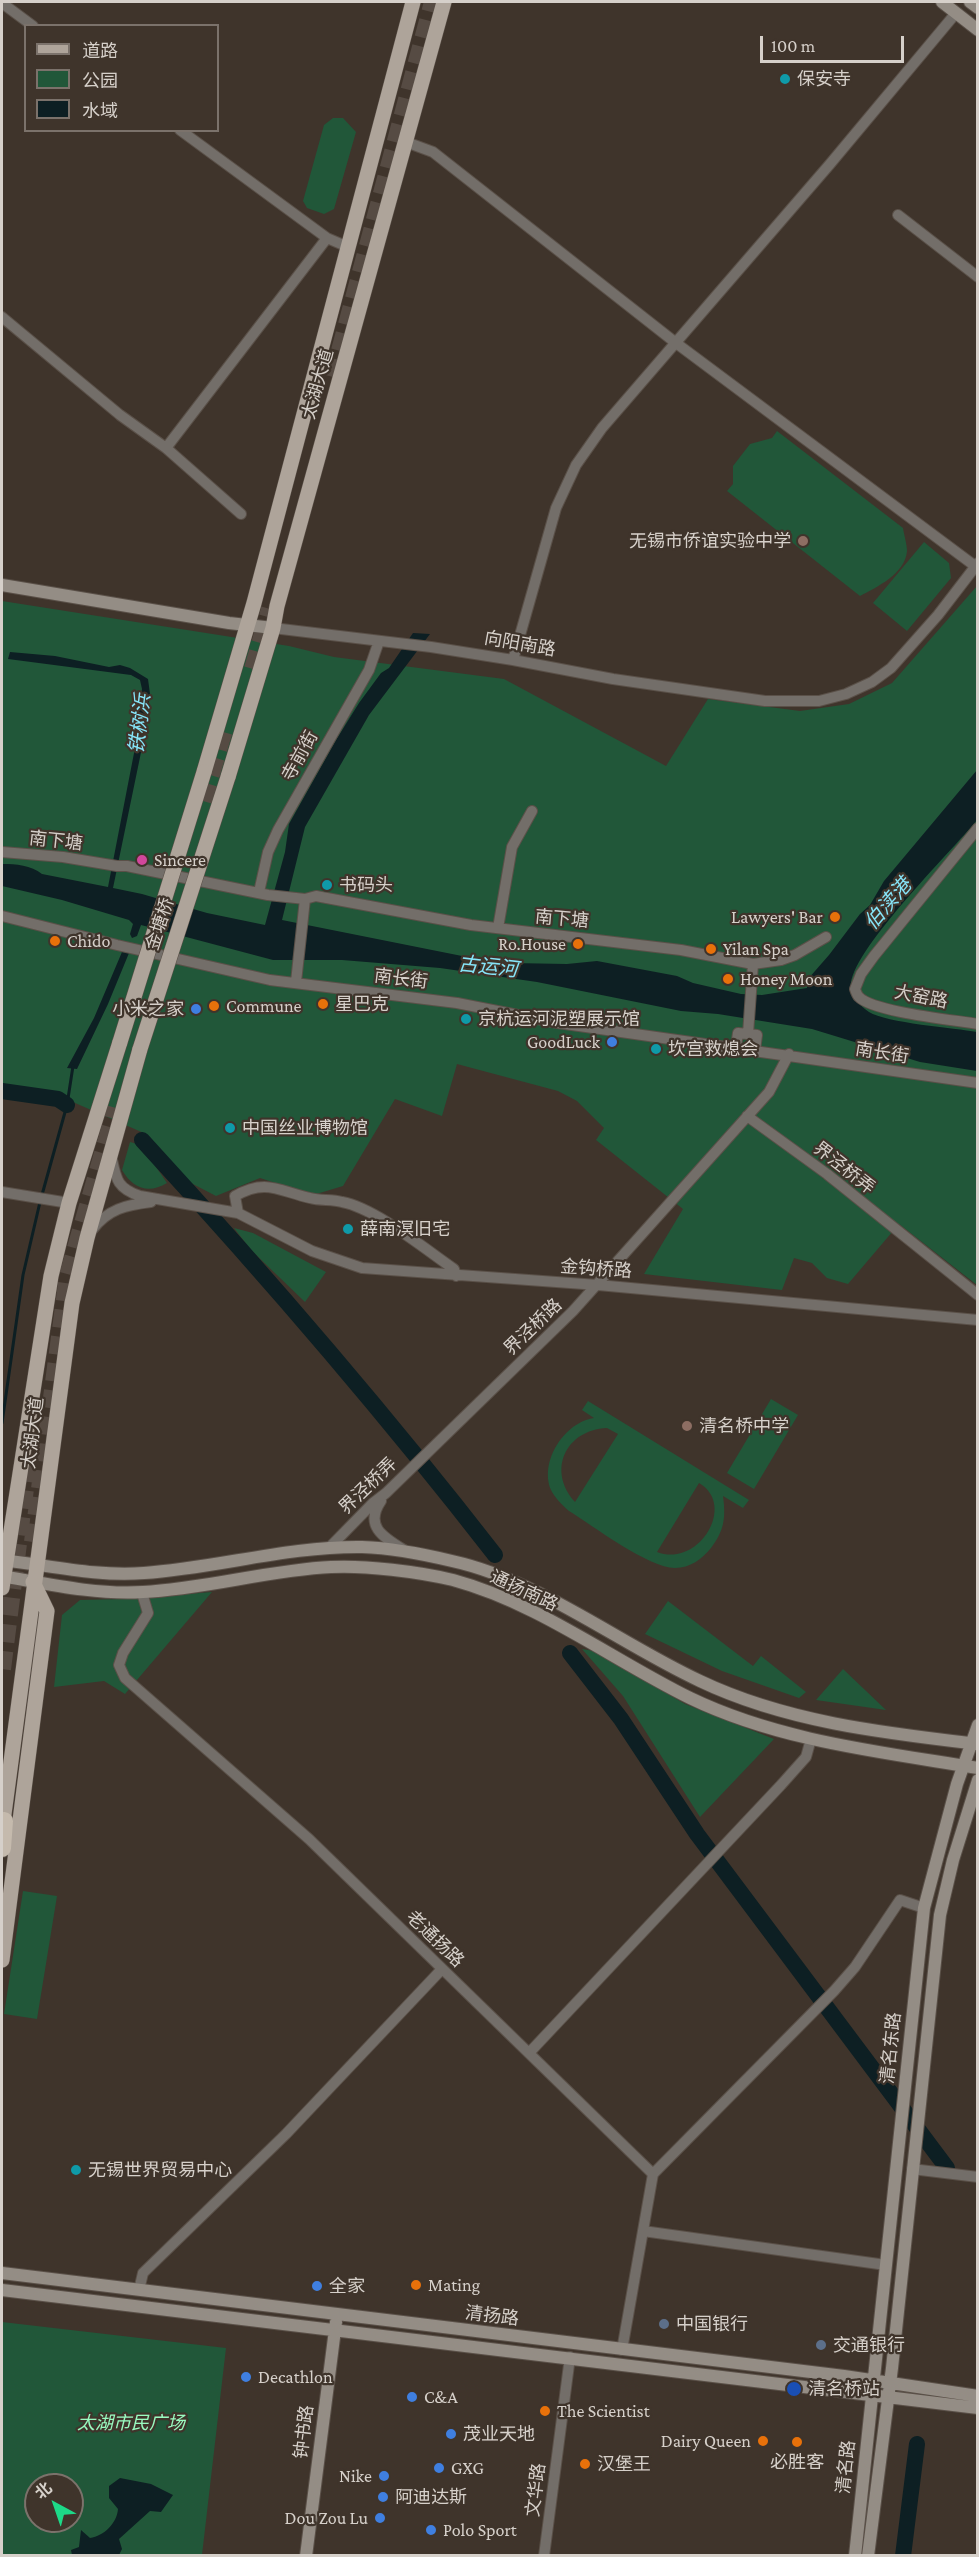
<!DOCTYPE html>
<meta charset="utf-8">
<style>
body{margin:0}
#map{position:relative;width:979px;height:2557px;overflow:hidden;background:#3f342b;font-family:"Crimson Pro","Noto Sans SC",serif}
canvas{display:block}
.frame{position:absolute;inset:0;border:3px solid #d6d0ca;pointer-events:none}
.legend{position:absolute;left:24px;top:24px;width:195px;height:108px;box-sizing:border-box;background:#3f342b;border:2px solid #7b726b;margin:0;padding:8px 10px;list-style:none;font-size:18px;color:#d6d0ca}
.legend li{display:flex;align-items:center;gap:12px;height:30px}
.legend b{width:30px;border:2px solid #7b726b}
.north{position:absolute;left:24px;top:2473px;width:60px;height:60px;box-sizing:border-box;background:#3f342b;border:2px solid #7b726b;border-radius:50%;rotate:320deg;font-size:16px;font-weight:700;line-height:24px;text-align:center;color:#d6d0ca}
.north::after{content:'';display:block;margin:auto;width:21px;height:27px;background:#1dd988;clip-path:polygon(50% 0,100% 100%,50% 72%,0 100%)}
.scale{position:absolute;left:760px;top:36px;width:144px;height:27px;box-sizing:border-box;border:3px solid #d6d0ca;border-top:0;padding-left:8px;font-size:18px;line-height:21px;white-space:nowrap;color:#d6d0ca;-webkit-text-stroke:4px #3f342b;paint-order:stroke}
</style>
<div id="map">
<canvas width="979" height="2557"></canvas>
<div class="frame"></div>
<ul class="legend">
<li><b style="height:8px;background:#aea49a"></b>道路</li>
<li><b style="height:16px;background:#215739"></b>公园</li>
<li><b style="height:16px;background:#0d1f23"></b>水域</li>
</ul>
<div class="north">北</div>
<div class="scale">100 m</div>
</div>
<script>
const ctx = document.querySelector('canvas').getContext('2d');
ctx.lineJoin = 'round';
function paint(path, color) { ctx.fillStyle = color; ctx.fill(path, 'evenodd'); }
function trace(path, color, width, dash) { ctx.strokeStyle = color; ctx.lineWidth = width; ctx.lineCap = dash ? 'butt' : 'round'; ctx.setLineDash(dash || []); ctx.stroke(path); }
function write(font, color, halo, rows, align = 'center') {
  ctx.font = font + ' "Crimson Pro","Noto Sans SC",serif'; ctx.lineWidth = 4.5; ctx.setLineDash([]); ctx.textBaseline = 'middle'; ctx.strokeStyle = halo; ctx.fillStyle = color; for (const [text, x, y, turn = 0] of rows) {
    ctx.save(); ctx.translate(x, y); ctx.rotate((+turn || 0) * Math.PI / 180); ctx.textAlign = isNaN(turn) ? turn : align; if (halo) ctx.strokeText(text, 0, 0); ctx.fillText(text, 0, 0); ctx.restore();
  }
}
paint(new Path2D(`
 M333,118H343L356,132L334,209L324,214L307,208L303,201L324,125Z
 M777,431L903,528C904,535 907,544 907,551C905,574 877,587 860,596L727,491L733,484V466L750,444L772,438Z
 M924,542L949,563L951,578L907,631L873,603Z
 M977,586V1285L899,1224L848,1284L827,1278L812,1263L794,1258L782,1290L644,1274L683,1209L596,1140L604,1128L577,1101L558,1091L457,1064L442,1116L395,1099L343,1186L313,1195L260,1178L216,1196L189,1182L146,1134L50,1092L2,1084V601L289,646L334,657L504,679L666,766L708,699L800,711L849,704L892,683Z
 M130,1142L141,1145L167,1183C149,1194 133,1189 122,1170Z
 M234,1228L253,1233L326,1272L305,1302L251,1250Z
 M771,1399L798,1415L754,1489L727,1473Z
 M588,1401L749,1500L743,1508L723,1496C726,1518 724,1531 711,1548C702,1559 690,1568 675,1568C649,1568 593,1526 569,1511C562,1505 555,1498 551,1490C539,1461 565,1422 594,1418L582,1410ZM607,1428L618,1434L575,1502C547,1471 565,1430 607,1428ZM699,1483C737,1505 699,1568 657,1552Z
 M212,1592L125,1694L104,1681L54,1687L62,1615L80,1600L126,1599Z
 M668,1601L753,1666L761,1656L806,1692L799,1698L722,1671L645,1634Z
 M582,1649L594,1651L685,1704L774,1739L700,1817L623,1696Z
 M843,1669L886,1710L816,1700Z
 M23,1891L57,1896L37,2019L4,2014Z
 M2,2322L226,2348L202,2555L2,2556ZM36,2485H72V2521H36Z`), '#215739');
paint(new Path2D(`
 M413,633L430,634L369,715L305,827L282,920L482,960L511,963L567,964L597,961L677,976L693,983L741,994L762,995L807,988L808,979L829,955L860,914L870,905L884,881L977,770V820C953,850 848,953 851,987C851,996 861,1007 869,1012C886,1023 955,1028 977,1032V1071L920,1062L812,1029L718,1014L681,1011L537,982L440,968L342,960H273L141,925L137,936L132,938L130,934L133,924L129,920L62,900L2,886V864C16,864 31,865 42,874L108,887L135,748L132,747L140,705L142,689L140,680L131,675L8,659L10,652L55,656L109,667L120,665L130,668L148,679L150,694L145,733L113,888L142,894L207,913L265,925L285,852L289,824L336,740L359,703L381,673L389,668Z
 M122,952L129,953L108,1004L77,1069L67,1068L94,1018Z
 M120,2478L151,2484L173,2495L161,2512L150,2511L119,2539L122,2549L119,2555H72L71,2550L79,2547L81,2530L90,2538C104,2536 117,2523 118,2509L109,2498V2486Z`), '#0d1f23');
trace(new Path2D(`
 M2,1423L23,1275L40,1202L67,1105L73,1066`), '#0d1f23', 3);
trace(new Path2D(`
 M2,1091L58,1099L67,1105
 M142,1140C265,1274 384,1412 495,1555
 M570,1653L621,1719L697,1834L947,2168
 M903,2556L917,2444`), '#0d1f23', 16);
trace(new Path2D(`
 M333,377L433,2
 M253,669L270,609
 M203,801L224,730
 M33,1542L68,1276L116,1108
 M2,1669L28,1465`), '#564b43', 18, [18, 9]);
const street = new Path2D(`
 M2,3L33,26
 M180,130L327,238L348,247
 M406,142L433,152L676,343L975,566
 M898,215L978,277
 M2,317L120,415L166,448L241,514
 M166,448L327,238
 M273,628L431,647L513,660L613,679L765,701H819L846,694L872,682L891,668L938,615L978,563
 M513,660L556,508L576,465L602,428L830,164L956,13
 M978,828L874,956L861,974L855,989C856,992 857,995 859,997C873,1012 955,1020 978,1024
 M2,852L63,857L117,866H127L268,895L305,899L316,896L471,925L681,950L753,964L781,960L795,955L826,937
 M259,892L268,852L278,830L369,670L379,641
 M2,916L117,945L270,980L457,1003L558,1023L978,1083
 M498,928L512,847L532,811
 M296,982L305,899
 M748,1034L753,964
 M736,1047L738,1033L757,1035L755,1050
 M747,1116L827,1174L978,1295
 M111,1155C116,1178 116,1188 140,1196L238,1213L312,1251L362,1268L598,1285L978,1320
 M2,1192L69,1203
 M238,1213L235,1196C266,1178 279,1191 310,1198C320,1201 332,1199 342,1202C375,1208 425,1249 454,1269L456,1276
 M92,1230C108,1209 126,1205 151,1202
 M381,1501C364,1526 383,1537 404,1550
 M328,1549L373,1503L386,1493L573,1311L769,1092L789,1054
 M142,1593L148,1613L123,1653L119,1665L125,1678L309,1839L653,2174L622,2350
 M529,2053L781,1785L806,1757L811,1739
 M912,2169L978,2177
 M653,2174L834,1991L855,1967L900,1900L924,1908
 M643,2231L886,2265
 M139,2290L143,2273L286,2134L442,1969
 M544,2556L570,2357`);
const secondary = new Path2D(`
 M942,2L978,30
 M970,2L978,8
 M2,585L229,623L273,628
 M2,1560C48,1565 97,1577 144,1573C217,1568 288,1546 362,1547C392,1548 423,1554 452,1561C539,1580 620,1644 700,1681C786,1722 884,1733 978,1744
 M2,1576C48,1584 96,1595 143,1592C206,1589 268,1570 331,1567C364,1565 420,1572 453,1580C538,1603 611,1659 690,1698C779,1741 881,1752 978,1768
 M2,2273L844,2376L978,2396
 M2,2290L978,2408
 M306,2556L336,2322
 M855,2556L924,1908L957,1784L978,1725
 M868,2556L892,2368L940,1915L953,1860L978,1780`);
const primary = new Path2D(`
 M204,772L254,603L413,2
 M228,777L273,628L277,606L444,2
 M2,1588L51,1276L69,1203L120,1042
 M2,1829L72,1303L87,1238L140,1049
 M2,1960L47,1611L33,1582`);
const highway = new Path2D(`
 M2,1848L4,1821`);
trace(street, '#5a5048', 12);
trace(secondary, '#5a5048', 14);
trace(primary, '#5a5048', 16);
trace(highway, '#5a5048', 20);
trace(street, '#736e69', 10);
trace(secondary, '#948d85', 12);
trace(primary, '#aea49a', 15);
trace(highway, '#c5baad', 18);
const primaryBridge = new Path2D(`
 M120,1042L204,772
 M140,1049L228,777`);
trace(primaryBridge, '#5a5048', 16, []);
trace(primaryBridge, '#aea49a', 15);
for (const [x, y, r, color] of [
 [785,79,6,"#0f9aa8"],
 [803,541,6,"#8d6e63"],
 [142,860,6,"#d1479c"],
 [327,885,6,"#0f9aa8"],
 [835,917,6,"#e8710a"],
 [55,941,6,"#e8710a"],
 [578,944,6,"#e8710a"],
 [711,949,6,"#e8710a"],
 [728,979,6,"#e8710a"],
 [323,1004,6,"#e8710a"],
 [214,1006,6,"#e8710a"],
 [196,1009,6,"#3f7fe0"],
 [466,1019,6,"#0f9aa8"],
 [612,1042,6,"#3f7fe0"],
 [656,1049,6,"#0f9aa8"],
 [230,1128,6,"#0f9aa8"],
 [348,1229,6,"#0f9aa8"],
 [687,1426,6,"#8d6e63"],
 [76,2170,6,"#0f9aa8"],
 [416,2285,6,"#e8710a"],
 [317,2286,6,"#3f7fe0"],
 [664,2324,6,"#5c6f8a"],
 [821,2345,6,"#5c6f8a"],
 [246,2377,6,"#3f7fe0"],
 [794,2389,8,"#1a4fb4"],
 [412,2397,6,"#3f7fe0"],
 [545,2411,6,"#e8710a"],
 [451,2434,6,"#3f7fe0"],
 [763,2441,6,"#e8710a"],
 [797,2442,6,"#e8710a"],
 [585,2464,6,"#e8710a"],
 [439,2468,6,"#3f7fe0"],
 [384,2476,6,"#3f7fe0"],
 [383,2497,6,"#3f7fe0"],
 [380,2518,6,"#3f7fe0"],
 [431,2530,6,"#3f7fe0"]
]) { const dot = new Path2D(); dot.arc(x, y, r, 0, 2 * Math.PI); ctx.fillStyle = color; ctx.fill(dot); trace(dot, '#3f342b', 2); }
write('18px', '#d6d0ca', '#3f342b', [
 ["保安寺",797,79],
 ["无锡市侨谊实验中学",791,541,"right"],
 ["Sincere",154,860],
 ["书码头",339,885],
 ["Lawyers' Bar",823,917,"right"],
 ["Chido",67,941],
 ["Ro.House",566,944,"right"],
 ["Yilan Spa",723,949],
 ["Honey Moon",740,979],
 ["星巴克",335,1004],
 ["Commune",226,1006],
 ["小米之家",184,1009,"right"],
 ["京杭运河泥塑展示馆",478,1019],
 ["GoodLuck",600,1042,"right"],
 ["坎宫救熄会",668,1049],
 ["中国丝业博物馆",242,1128],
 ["薛南溟旧宅",360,1229],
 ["清名桥中学",699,1426],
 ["无锡世界贸易中心",88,2170],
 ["Mating",428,2285],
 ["全家",329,2286],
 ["中国银行",676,2324],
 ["交通银行",833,2345],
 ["Decathlon",258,2377],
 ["清名桥站",808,2389],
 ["C&A",424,2397],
 ["The Scientist",557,2411],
 ["茂业天地",463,2434],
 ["Dairy Queen",751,2441,"right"],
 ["必胜客",797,2462,"center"],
 ["汉堡王",597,2464],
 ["GXG",451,2468],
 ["Nike",372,2476,"right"],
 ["阿迪达斯",395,2497],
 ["Dou Zou Lu",368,2518,"right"],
 ["Polo Sport",443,2530]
], 'left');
write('18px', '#d6d0ca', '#3f342b', [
 ["太湖大道",318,384,-74],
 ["向阳南路",520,644,10],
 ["寺前街",300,756,-61],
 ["南下塘",56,841,6],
 ["南下塘",562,919,5],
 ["金塘桥",160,924,-72],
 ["南长街",401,979,7],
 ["大窑路",921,997,11],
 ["南长街",882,1053,9],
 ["界泾桥弄",844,1168,38],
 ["金钩桥路",596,1269,4],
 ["界泾桥路",533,1327,-44],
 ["太湖大道",33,1433,-83],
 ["界泾桥弄",368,1486,-44],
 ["通扬南路",524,1591,25],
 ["老通扬路",435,1939,44],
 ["清名东路",891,2048,-84],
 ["清扬路",492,2316,7],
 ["钟书路",304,2432,-83],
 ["清名路",846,2467,-84],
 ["文华路",536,2490,-83]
]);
write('italic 18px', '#99fbc0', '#3f342b', [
 ["太湖市民广场",131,2423]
]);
write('italic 20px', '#86e4f8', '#3f342b', [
 ["铁树浜",140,724,-83],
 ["伯渎港",888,904,-49],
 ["古运河",488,967,6]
]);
</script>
